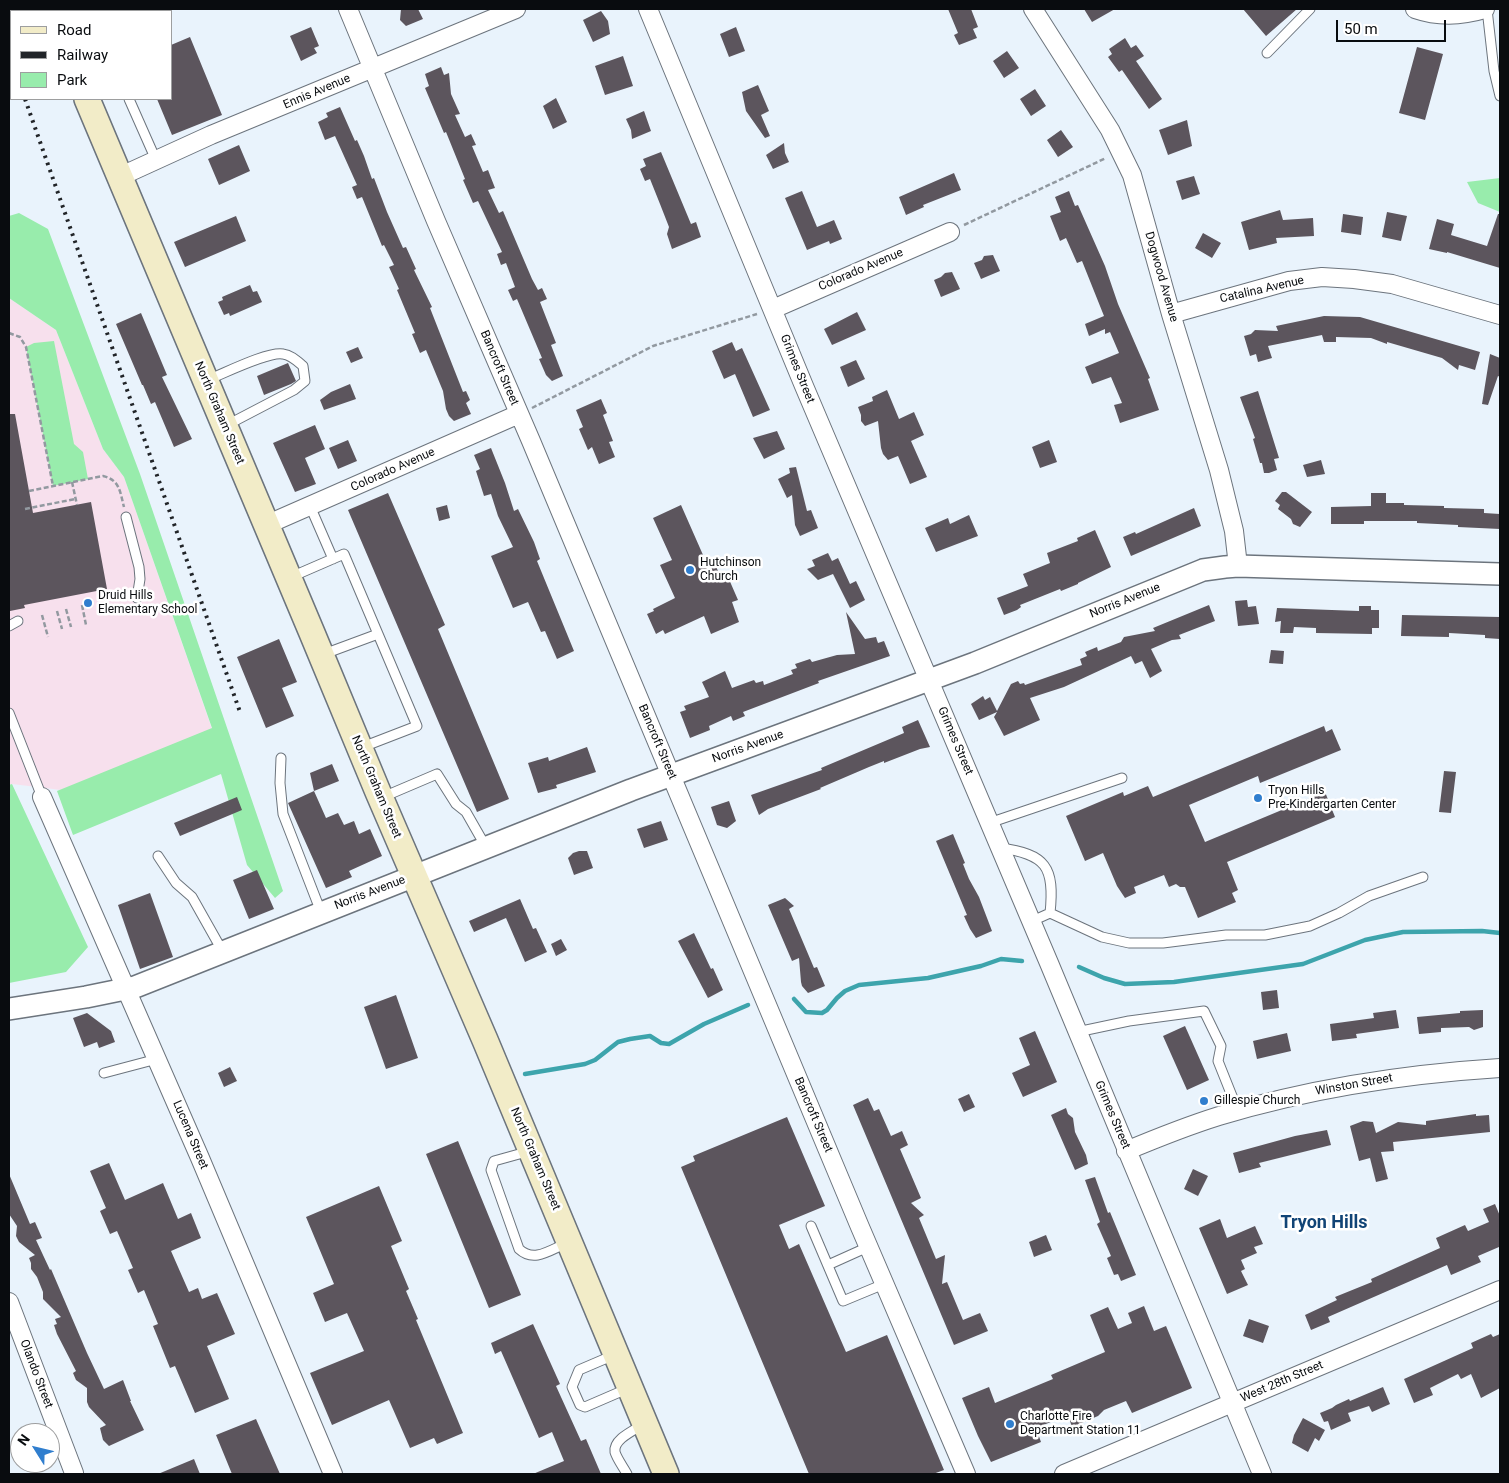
<!DOCTYPE html>
<style>
body{margin:0}
#map{position:relative;width:1509px;height:1483px;overflow:hidden;background:#e9f3fc;font-family:Roboto,sans-serif}
canvas{display:block}
.frame{position:absolute;inset:0;border:10px solid #090c0f;pointer-events:none}
.legend{position:absolute;left:10px;top:10px;width:162px;height:90px;box-sizing:border-box;background:#fff;border:1px solid #9d9e9f;margin:0;padding:6px 9px;list-style:none;font-size:15px;color:#090c0f}
.legend li{display:flex;align-items:center;gap:10px;height:25px}
.legend b{width:25px;border:1px solid #9d9e9f}
.north{position:absolute;left:10px;top:1423px;width:50px;height:50px;box-sizing:border-box;background:#fff;border:1px solid #9d9e9f;border-radius:50%;rotate:306deg;font-size:14px;font-weight:700;line-height:20px;text-align:center;color:#090c0f}
.north::after{content:'';display:block;margin:auto;width:18px;height:22px;background:#307ece;clip-path:polygon(50% 0,100% 100%,50% 72%,0 100%)}
.scale{position:absolute;left:1336px;top:20px;width:110px;height:22px;box-sizing:border-box;border:2px solid #090c0f;border-top:0;padding-left:6px;font-size:15px;line-height:18px;white-space:nowrap;color:#090c0f;-webkit-text-stroke:4px #fff;paint-order:stroke}
</style>
<div id="map">
<canvas width="1509" height="1483"></canvas>
<div class="frame"></div>
<ul class="legend">
<li><b style="height:6px;background:#f2ecc8"></b>Road</li>
<li><b style="height:6px;background:#212428"></b>Railway</li>
<li><b style="height:14px;background:#98ecac"></b>Park</li>
</ul>
<div class="north">N</div>
<div class="scale">50 m</div>
</div>
<script>
const ctx = document.querySelector('canvas').getContext('2d');
ctx.lineJoin = 'round';
function paint(path, color) { ctx.fillStyle = color; ctx.fill(path, 'evenodd'); }
function trace(path, color, width, dash) { ctx.strokeStyle = color; ctx.lineWidth = width; ctx.lineCap = dash ? 'butt' : 'round'; ctx.setLineDash(dash || []); ctx.stroke(path); }
function write(font, color, halo, rows, align = 'center') {
  ctx.font = font + ' Roboto,sans-serif'; ctx.lineWidth = 5; ctx.setLineDash([]); ctx.textBaseline = 'middle'; ctx.strokeStyle = halo; ctx.fillStyle = color; for (const [text, x, y, turn = 0] of rows) {
    ctx.save(); ctx.translate(x, y); ctx.rotate((+turn || 0) * Math.PI / 180); ctx.textAlign = isNaN(turn) ? turn : align; if (halo) ctx.strokeText(text, 0, 0); ctx.fillText(text, 0, 0); ctx.restore();
  }
}
paint(new Path2D(`
 M9,298L56,330L103,449L124,477L212,729L61,790L12,784L9,785Z`), '#f7e0ed');
paint(new Path2D(`
 M1500,178V212L1478,203L1467,182Z
 M19,213L48,229L140,474L283,891L275,898L247,865L221,774L73,835L57,791L212,728L124,477L103,449L56,330L9,298V216Z
 M54,341L74,444L83,452L88,479L53,486L26,347L34,343Z
 M12,784L88,947L66,972L9,983V785Z`), '#98ecac');
trace(new Path2D(`
 M1079,967L1104,978L1125,984L1174,982L1303,964L1365,940L1403,932L1482,931L1500,933
 M794,999L806,1012L822,1013L827,1010L837,998L845,991L859,985L928,978L981,966L1001,959L1022,961
 M525,1074L585,1064L595,1060L618,1042L630,1039L650,1036L661,1043L669,1044L704,1024L748,1005`), '#3da4ac', 4.5);
paint(new Path2D(`
 M401,9H418L423,19L406,26L400,20Z
 M948,9H971L978,27L973,29L977,38L959,45L954,35L958,33Z
 M1084,9H1115L1092,22Z
 M1243,9H1297L1266,36Z
 M601,11L608,21L610,34L593,42L583,20Z
 M311,27L319,46L314,48L317,53L301,61L290,36Z
 M736,27L745,51L729,57L720,34Z
 M190,37L222,115L172,135L157,99H171V45Z
 M1125,38L1131,48L1136,45L1144,56L1136,61L1162,99L1149,109L1122,70L1119,72L1108,57L1112,54L1109,49Z
 M1417,47L1443,54L1425,120L1399,113Z
 M1007,51L1019,68L1004,78L993,61Z
 M623,56L633,86L605,95L595,66Z
 M441,67L444,75L449,73L451,94L460,114L455,115L465,137L471,134L476,145L472,146L483,172L488,170L495,188L488,190L499,213L503,211L532,279L538,290L542,288L547,299L540,302L556,343L551,345L563,376L552,381L546,375L539,359L542,358L517,299L513,301L508,290L515,287L506,263L501,265L497,254L502,252L478,201L473,203L463,180L465,179L446,132L444,133L425,88L429,86L425,74Z
 M758,85L769,111L761,115L770,136L765,138L746,111L742,92Z
 M1035,89L1046,106L1031,116L1020,99Z
 M556,98L567,122L553,129L543,106Z
 M340,107L355,141L357,140L364,156L372,179L374,178L387,212L403,248L406,247L416,269L414,270L432,307L430,308L463,392L466,391L470,400L466,403L471,414L454,421L449,416L446,409L443,391L426,350L420,353L412,334L415,333L397,290L399,289L389,267L394,265L384,245L382,246L362,197L357,199L352,187L357,185L335,136L325,140L318,122L328,117L326,113Z
 M644,111L651,131L632,139L631,130L626,119Z
 M1187,120L1192,146L1168,155L1159,130Z
 M1061,130L1073,147L1058,157L1047,140Z
 M784,143L785,153L789,162L773,169L766,155Z
 M239,145L250,171L219,185L208,159Z
 M661,152L691,224L696,222L701,237L672,249L667,234L669,227L660,204L650,179L645,181L640,169L646,166L643,159Z
 M954,173L961,190L923,205L924,207L906,215L899,197Z
 M1194,176L1200,194L1182,200L1176,181Z
 M802,191L817,227L834,220L842,239L830,244L829,241L807,250L785,198Z
 M1069,191L1075,206L1078,205L1105,266L1118,304L1150,378L1148,379L1159,410L1120,423L1114,405L1122,403L1111,377L1092,384L1085,367L1119,353L1110,332L1105,334V329L1089,336L1085,324L1104,316L1082,261L1077,263L1066,238L1060,241L1050,216L1061,212L1055,197Z
 M1280,210L1283,220L1313,218L1314,236L1276,238L1277,243L1249,250L1241,222Z
 M1387,212L1407,216L1401,241L1382,237Z
 M1343,214L1363,217L1361,235L1341,232Z
 M1498,214H1500V268L1447,252V253L1429,249L1437,219L1454,224L1451,235L1487,246Z
 M236,216L246,241L185,267L174,242Z
 M1203,233L1221,243L1212,258L1195,248Z
 M993,255L1000,271L981,279L974,263L982,260L984,256Z
 M952,272L960,289L941,297L934,280L941,277L945,273Z
 M250,285L253,292L257,291L262,302L230,316L229,313L224,315L218,302L223,300L222,297Z
 M857,312L866,330L832,345L824,329Z
 M141,313L167,375L162,377L192,439L174,447L155,402L151,404L143,385H142L116,324Z
 M1324,316L1360,317L1480,352L1475,370L1459,365L1458,370L1442,358L1387,342V344L1371,338L1336,337V342H1324L1322,335L1268,346L1272,358L1258,362L1256,354L1250,356L1244,336L1251,334L1255,330L1278,331L1276,326Z
 M732,342L736,351L742,348L770,410L753,417L735,374L724,379L712,351Z
 M358,347L363,358L351,363L346,352Z
 M1490,354L1500,358V377L1498,376L1488,405L1482,404Z
 M856,360L865,379L848,387L840,367Z
 M288,363L296,381L291,384L264,395L257,376Z
 M350,384L356,399L324,410L320,400L331,392Z
 M887,390L899,419L914,412L924,435L911,441L927,477L910,484L898,456L888,460L883,454L881,448L878,421L865,426L861,421V415L858,407L873,401L872,397Z
 M1258,391L1279,458L1274,459L1277,470L1269,473H1264L1262,463H1260L1253,439L1255,438L1240,397Z
 M601,399L607,413L603,415L613,441L609,442L615,457L599,464L592,447L588,450L579,429L583,427L576,410Z
 M9,414H15L33,513L91,502L107,589L24,605L25,608L10,611L9,603Z
 M315,425L325,449L305,458L316,484L295,492L273,443Z
 M777,431L785,449L764,459L753,438Z
 M348,440L357,461L338,469L329,448Z
 M1049,440L1057,462L1040,468L1032,447Z
 M491,448L505,483L514,511L518,509L534,542L540,559L537,561L574,651L557,659L545,631L541,632L528,602L513,608L491,556L513,547L498,516L491,494L484,496L476,471L480,469L474,455Z
 M1321,460L1325,474L1307,477L1303,465Z
 M796,467L807,511L811,510L818,528L800,536L795,525L792,495L787,498L778,479L790,473L789,468Z
 M1282,492H1286L1312,512L1300,527L1293,524L1291,519L1278,509L1280,505L1275,501Z
 M388,493L445,625L438,629L509,799L477,812L348,510Z
 M1371,493H1386V503H1404V505L1444,506V508L1484,509V513L1500,514V529L1458,527V525L1417,523V521H1364V524H1331V507L1371,506Z
 M447,505L450,518L439,521L436,508Z
 M681,505L707,564L714,561L721,579L728,577L738,600L732,602L739,622L711,634L704,616L665,634L663,630L656,634L647,614L654,611L653,609L675,598L660,565L672,560L653,518Z
 M1194,508L1201,526L1131,556L1123,537L1135,532L1136,534Z
 M969,515L978,536L936,552L925,528L948,518L950,524Z
 M1095,530L1111,567L1078,583V584L1061,591L1060,589L1020,605L1021,607L1017,610L1004,615L997,598L1028,586L1023,574L1050,563L1047,553L1078,541L1077,538Z
 M828,553L832,561L838,558L850,584L856,581L865,600L850,608L833,574L818,580L807,569L815,566L812,560Z
 M1247,600L1248,607L1256,606L1259,624L1238,626L1235,601Z
 M1209,605L1215,621L1179,635L1181,639L1172,640L1151,649L1162,671L1150,678L1142,661L1135,664L1131,656L1064,687L1030,698L1040,720L1004,736L994,717L997,712L979,720L971,704L983,696L985,700L990,697L997,711L1011,684L1018,681L1020,684L1024,683L1025,685L1082,665L1080,659L1087,656L1085,652L1097,647L1098,651L1121,642L1124,637L1155,631L1153,628Z
 M1359,606H1371V610H1379V628H1372V634L1316,633V628L1294,627L1293,633H1280L1281,621L1275,622L1277,608L1359,611Z
 M846,612L865,639L876,637L878,643L884,641L890,656L818,681L819,683L743,712L745,716L733,721L731,716L709,726L710,730L690,738L680,712L686,710L684,706L709,697L702,682L725,671L732,688L754,680L756,683L763,681L764,685L793,674L791,670L797,668L795,664L810,659L812,662L837,655L855,654Z
 M1402,615L1500,617V639L1485,638V635L1449,633V637L1401,636Z
 M279,639L297,682L282,688L294,716L266,728L237,657Z
 M1271,650L1284,651L1283,664L1269,663Z
 M918,720L930,747L920,749L884,763V761L869,767L820,788L821,789L768,809L759,815L751,795L822,770L821,768L904,733L902,727Z
 M1324,726L1326,732L1332,729L1341,750L1260,783L1258,776L1189,805L1205,842L1325,792L1335,817L1227,862L1238,890L1232,893L1236,902L1198,918L1185,887H1180L1176,884L1169,887L1164,875L1134,887L1136,893L1125,898L1117,886L1103,853L1085,861L1066,816L1123,792L1124,796L1148,786L1153,797Z
 M587,747L596,772L556,785L557,788L538,793L528,763L548,757L549,761Z
 M332,764L339,781L314,791L310,773Z
 M1444,771L1456,772L1451,813L1439,812Z
 M314,791L326,818L338,813L344,825L354,821L359,834L370,829L382,856L349,871L352,877L326,888L288,803Z
 M237,797L242,810L180,836L174,823Z
 M729,801L736,821L727,828L717,825L711,807Z
 M661,821L668,840L644,848L637,829Z
 M953,834L965,863L963,864L969,879L979,897L992,931L976,938L970,929L964,916L967,915L936,841Z
 M579,851H587L593,868L574,875L568,858L573,853Z
 M257,870L274,909L249,919L233,880Z
 M150,893L173,957L140,969L118,905Z
 M785,898L794,906L789,909L814,968L817,967L825,986L808,993L802,986L801,982L799,958L792,961L768,905Z
 M520,899L533,929L536,928L547,952L525,962L506,918L474,932L469,921Z
 M694,933L711,969L713,968L723,990L708,998L678,941Z
 M561,939L567,950L556,956L551,944Z
 M1277,990L1279,1008L1263,1010L1261,992Z
 M396,995L418,1058L386,1069L364,1007Z
 M1396,1010L1399,1028L1356,1034L1357,1038L1332,1041L1330,1024L1374,1018L1373,1013Z
 M1483,1010V1027L1474,1030L1469,1027L1441,1028V1032L1419,1034L1417,1017L1460,1013V1011Z
 M87,1013L111,1031L115,1042L99,1048L97,1042L84,1047L73,1018Z
 M1185,1026L1209,1080L1187,1090L1163,1036Z
 M1035,1031L1057,1082L1023,1097L1012,1073L1030,1065L1019,1038Z
 M1287,1033L1291,1051L1257,1059L1253,1041Z
 M230,1067L237,1081L224,1087L218,1073Z
 M969,1094L975,1107L964,1112L958,1099Z
 M868,1098L874,1111L879,1109L891,1136L902,1131L908,1145L900,1149L921,1198L911,1203L924,1215L919,1218L936,1259L945,1255L942,1284L947,1282L963,1320L980,1313L988,1331L954,1345L853,1105Z
 M1066,1108L1068,1114L1073,1118L1075,1132L1086,1155L1088,1164L1075,1170L1051,1115Z
 M1476,1114V1116L1489,1115L1490,1132L1393,1142L1394,1151L1381,1152L1388,1179L1376,1182L1370,1158L1359,1161L1350,1126L1363,1121L1373,1122L1376,1133L1398,1122L1426,1125V1121Z
 M787,1117L825,1206L779,1225L789,1249L799,1244L846,1352L887,1335L944,1470L933,1474H809L681,1167L695,1161L693,1156Z
 M1327,1130L1331,1145L1259,1163L1261,1167L1239,1173L1233,1153L1295,1136Z
 M458,1141L521,1295L489,1308L426,1154Z
 M109,1163L125,1200L163,1183L178,1219L191,1213L201,1238L171,1251L189,1292L198,1288L202,1299L217,1293L235,1334L207,1346L229,1399L195,1413L175,1366L170,1368L153,1326L158,1324L144,1290L138,1293L128,1270L133,1268L117,1231L110,1234L100,1211L106,1208L90,1171Z
 M1193,1169L1208,1176L1198,1196L1184,1189Z
 M9,1174L30,1224L35,1222L42,1238L36,1240L50,1270L51,1269L87,1353L104,1389L123,1380L131,1401H130L144,1430L109,1446L103,1440L100,1428L106,1425L89,1407L87,1402V1388L76,1380L73,1373L76,1371L57,1334L54,1325L57,1324L55,1319L61,1317L43,1299V1292L37,1277L31,1269V1263L29,1258L35,1255L19,1242L16,1236L17,1226L9,1214Z
 M1095,1177L1108,1213L1110,1212L1136,1275L1121,1281L1118,1274L1114,1275L1107,1258L1111,1256L1097,1224L1100,1222L1085,1180Z
 M379,1186L402,1241L391,1246L409,1289L406,1291L418,1319L416,1320L463,1433L437,1444L434,1438L410,1448L389,1400L332,1425L310,1373L364,1351L347,1313L325,1322L313,1293L334,1284L306,1217Z
 M1495,1204L1500,1216V1248L1499,1247L1478,1256L1481,1262L1451,1275L1447,1265L1328,1317L1330,1322L1311,1330L1305,1315L1337,1300L1335,1297L1372,1282L1371,1279L1440,1248L1436,1238L1465,1225L1468,1231L1489,1222L1483,1209Z
 M1220,1219L1227,1238L1255,1226L1263,1244L1254,1247L1257,1253L1241,1260L1245,1269L1241,1271L1248,1285L1227,1294L1199,1228Z
 M1046,1235L1052,1250L1034,1257L1029,1242Z
 M1144,1306L1154,1331L1166,1326L1192,1388L1132,1413L1126,1401L1104,1410L1098,1416L1072,1427L1068,1415L1036,1428L1041,1442L991,1462L978,1436L962,1398L989,1387L995,1403L1053,1379L1051,1375L1105,1352L1090,1315L1108,1307L1118,1329L1132,1323L1128,1313Z
 M1249,1319L1269,1326L1263,1343L1243,1336Z
 M533,1324L560,1384L556,1386L581,1441L586,1439L601,1474H533L564,1461L552,1432L539,1438L501,1351L495,1354L491,1343Z
 M1491,1334L1493,1337L1500,1334V1388L1481,1398L1471,1374L1461,1379L1458,1374L1430,1388L1433,1395L1414,1403L1404,1379L1473,1348L1471,1343Z
 M1383,1387L1390,1404L1372,1412L1369,1406L1348,1413L1351,1421L1331,1430L1328,1421L1324,1422L1320,1413L1332,1408L1336,1405L1349,1399L1350,1401Z
 M1303,1418L1325,1430L1319,1441L1315,1438L1308,1452L1292,1443L1294,1435Z
 M256,1419L280,1474H232L216,1435Z
 M194,1459L200,1474H158Z`), '#5c555d');
const service = new Path2D(`
 M1487,9L1494,71L1500,96
 M9,46L11,45
 M1267,53L1310,9
 M129,99L156,160
 M207,380C223,374 268,351 283,354C291,355 297,361 303,366L305,381L294,390L227,425
 M310,506L333,559
 M126,517L139,567L140,579L137,598
 M291,577L344,554L378,634
 M9,626L18,621
 M324,654L378,634L417,726L360,748
 M9,713L42,797
 M281,758L280,783L283,814L321,912
 M383,797L437,774L456,804L466,812L486,847
 M989,823L1122,778
 M1000,848C1046,854 1055,867 1050,913L1030,922
 M158,856L176,883L192,897L223,952
 M1050,913L1102,937L1129,943H1163L1226,935H1265L1310,926L1339,913L1369,896L1423,877
 M1077,1032L1129,1021L1204,1011L1221,1046L1218,1061L1238,1111
 M104,1073L157,1059
 M530,1151L494,1161L491,1170L519,1249C534,1263 550,1250 567,1243
 M811,1226L843,1301L884,1284
 M828,1265L868,1247
 M614,1355L579,1370L572,1387L580,1405L585,1407L629,1388
 M627,1474C624,1468 617,1459 615,1452C613,1439 635,1430 644,1424`);
const minor = new Path2D(`
 M348,9L436,221L531,441L860,1227L966,1474
 M648,9L804,386L1049,963L1262,1474
 M1033,9L1110,130L1132,175L1171,314L1219,470L1234,531L1238,566
 M1415,9C1438,17 1462,16 1485,9
 M119,177L211,135L516,9
 M773,309L950,232
 M1171,314L1289,281L1322,277L1354,279L1392,284L1500,315
 M266,525L519,414
 M42,797L200,1158L333,1474
 M1126,1151C1157,1138 1187,1126 1219,1116C1311,1088 1405,1074 1500,1068
 M9,1302L74,1473
 M1064,1474L1500,1290`);
const tertiary = new Path2D(`
 M9,1009L86,997L135,987L631,790L975,663L1203,570L1225,567L1238,566L1500,574`);
const secondary = new Path2D(`
 M49,9L50,11
 M87,99L312,633L378,792L485,1040L666,1474`);
trace(service, '#6c747d', 11);
trace(minor, '#6c747d', 20);
trace(tertiary, '#6c747d', 24);
trace(secondary, '#6c747d', 28);
trace(new Path2D(`
 M964,225L1106,158
 M9,333L20,337L26,347L53,486
 M532,408L653,346L757,314
 M72,482L77,505
 M29,491L103,476C120,480 120,492 124,507
 M25,509L75,499
 M82,605L86,625
 M66,609L71,627
 M57,611L62,629
 M42,615L48,637`), '#9299a0', 2.5, [5, 2.5]);
trace(service, '#fff', 9);
trace(minor, '#fff', 18);
trace(tertiary, '#fff', 21);
trace(secondary, '#f2ecc8', 25);
trace(new Path2D(`
 M9,52L11,59
 M25,99L240,712`), '#212428', 4, [2.5, 5]);
for (const [x, y, r, color] of [
 [690,570,5,"#307ece"],
 [88,603,5,"#307ece"],
 [1258,798,5,"#307ece"],
 [1204,1101,5,"#307ece"],
 [1010,1424,5,"#307ece"]
]) { const dot = new Path2D(); dot.arc(x, y, r, 0, 2 * Math.PI); ctx.fillStyle = color; ctx.fill(dot); trace(dot, '#fff', 2); }
write('12px', '#090c0f', '#fff', [
 ["Ennis Avenue",317,92,-23],
 ["Colorado Avenue",861,270,-23],
 ["Dogwood Avenue",1161,277,74],
 ["Catalina Avenue",1262,290,-13],
 ["Bancroft Street",499,368,67],
 ["Grimes Street",797,369,68],
 ["North Graham Street",219,413,67],
 ["Colorado Avenue",393,470,-24],
 ["Norris Avenue",1125,601,-22],
 ["Grimes Street",955,741,67],
 ["Bancroft Street",657,742,67],
 ["Norris Avenue",748,747,-20],
 ["North Graham Street",376,787,67],
 ["Norris Avenue",370,893,-21],
 ["Winston Street",1354,1085,-10],
 ["Bancroft Street",813,1115,67],
 ["Grimes Street",1112,1115,67],
 ["Lucena Street",190,1135,67],
 ["North Graham Street",535,1159,67],
 ["Olando Street",36,1374,69],
 ["West 28th Street",1282,1382,-23]
]);
write('12px', '#090c0f', '#fff', [
 ["Hutchinson",700,563],
 ["Church",700,577],
 ["Druid Hills",98,596],
 ["Elementary School",98,610],
 ["Tryon Hills",1268,791],
 ["Pre-Kindergarten Center",1268,805],
 ["Gillespie Church",1214,1101],
 ["Charlotte Fire",1020,1417],
 ["Department Station 11",1020,1431]
], 'left');
write('bold 18px', '#114476', '#fff', [
 ["Tryon Hills",1324,1223]
]);
</script>
